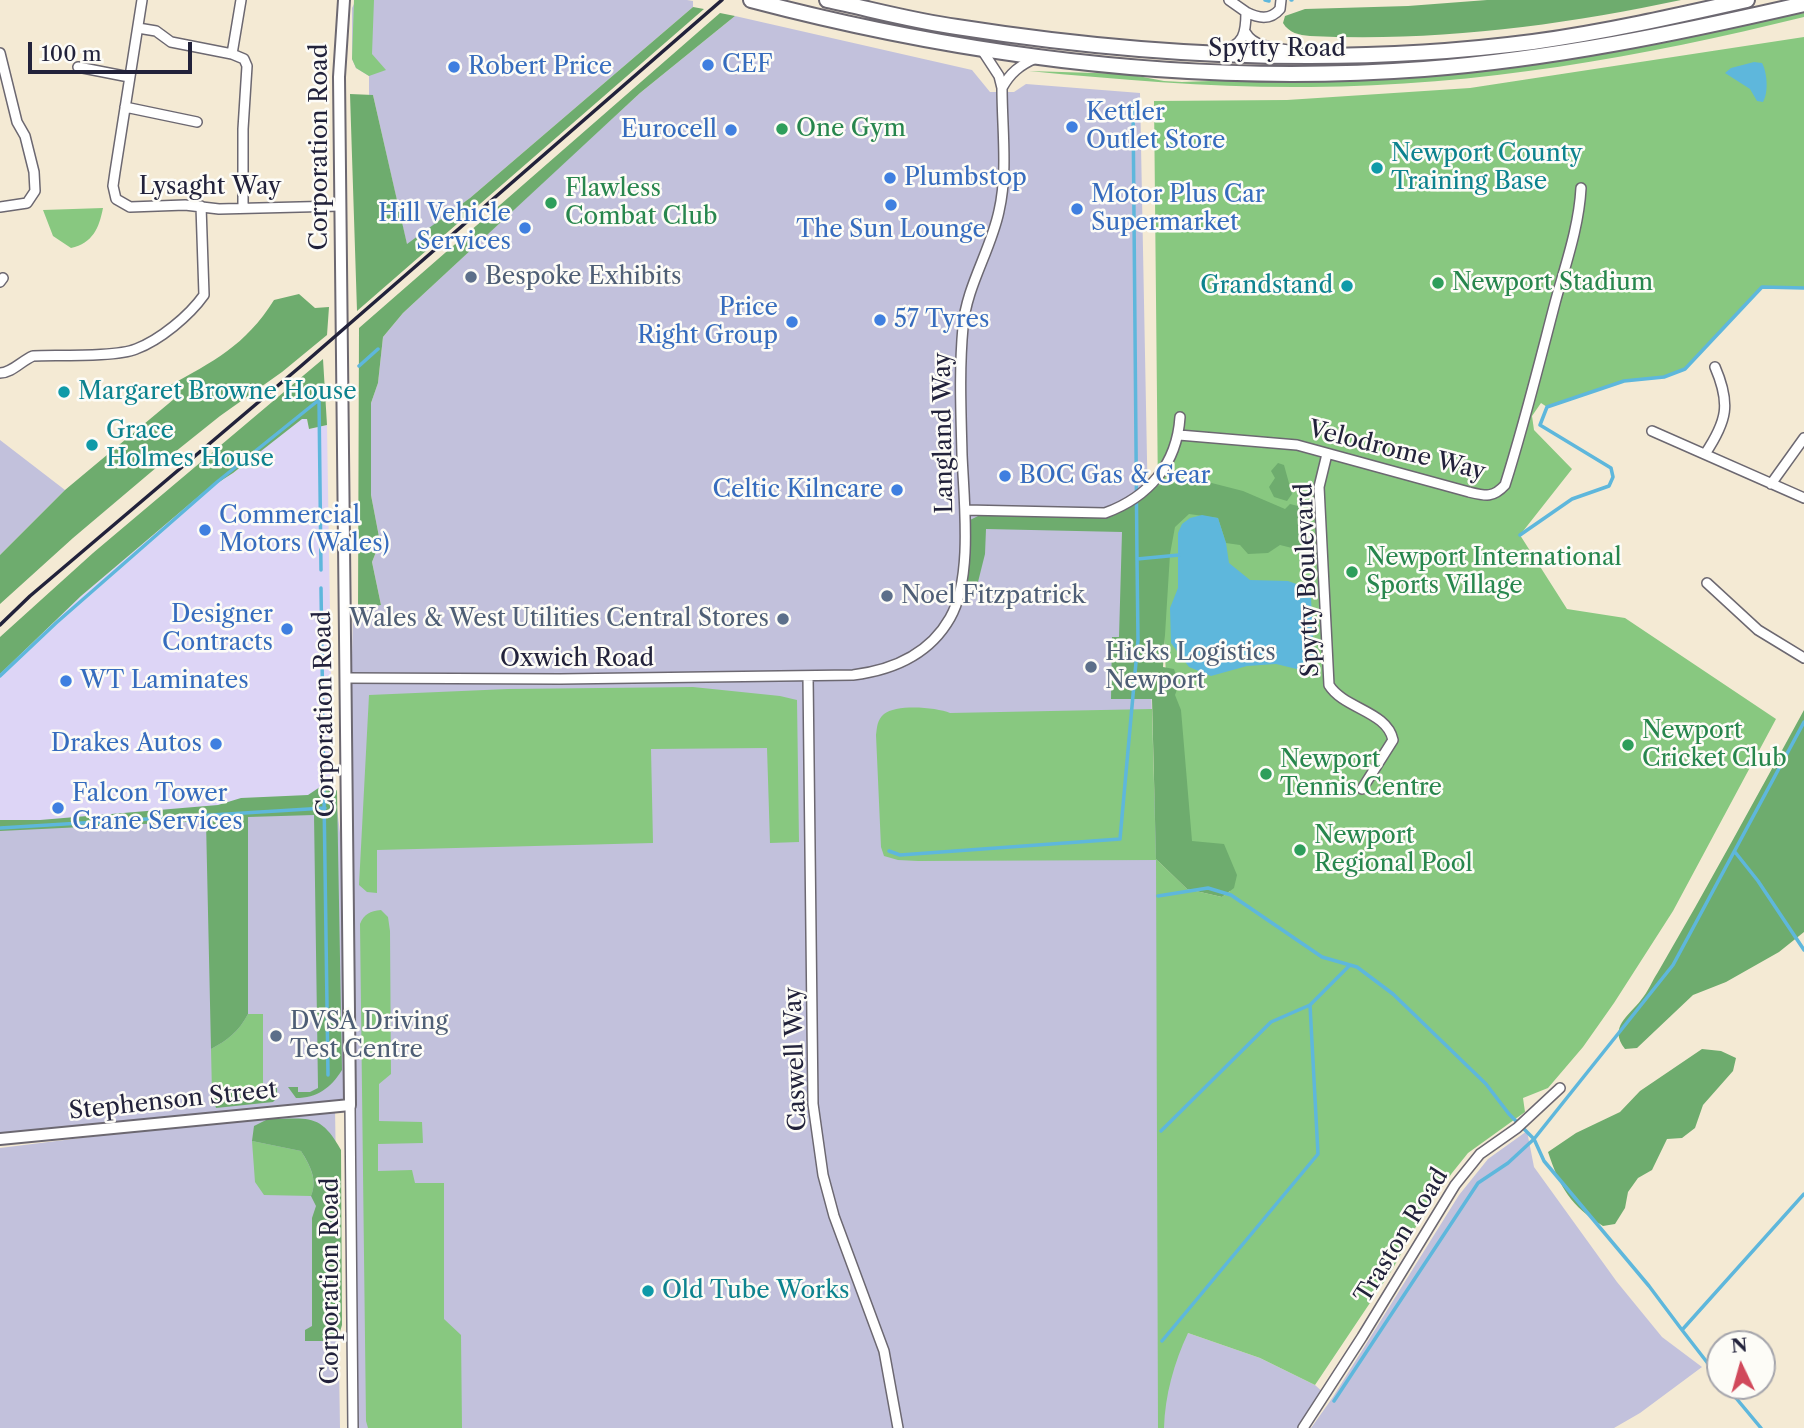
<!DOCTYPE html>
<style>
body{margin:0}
#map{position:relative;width:1804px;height:1428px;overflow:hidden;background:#f4ead4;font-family:"Libre Caslon Text",serif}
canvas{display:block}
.north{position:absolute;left:1706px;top:1330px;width:70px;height:70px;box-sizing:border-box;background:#fdfcf7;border:2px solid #a5a5ac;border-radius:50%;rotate:355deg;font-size:19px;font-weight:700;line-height:28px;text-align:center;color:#22223b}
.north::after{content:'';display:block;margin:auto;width:24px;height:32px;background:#d1495b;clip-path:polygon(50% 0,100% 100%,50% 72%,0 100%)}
.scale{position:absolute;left:28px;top:42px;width:164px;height:32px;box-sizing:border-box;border:4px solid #22223b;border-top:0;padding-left:9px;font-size:21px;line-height:24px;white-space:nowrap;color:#22223b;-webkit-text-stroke:5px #fdfcf7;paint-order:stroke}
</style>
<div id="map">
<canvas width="1804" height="1428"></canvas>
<div class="north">N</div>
<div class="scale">100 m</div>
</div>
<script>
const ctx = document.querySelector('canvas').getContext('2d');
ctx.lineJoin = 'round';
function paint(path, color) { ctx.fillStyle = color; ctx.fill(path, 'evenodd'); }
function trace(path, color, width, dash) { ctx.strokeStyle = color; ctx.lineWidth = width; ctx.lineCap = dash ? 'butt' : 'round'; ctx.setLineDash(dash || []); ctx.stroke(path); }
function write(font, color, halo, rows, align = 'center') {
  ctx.font = font + ' "Libre Caslon Text",serif'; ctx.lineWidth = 5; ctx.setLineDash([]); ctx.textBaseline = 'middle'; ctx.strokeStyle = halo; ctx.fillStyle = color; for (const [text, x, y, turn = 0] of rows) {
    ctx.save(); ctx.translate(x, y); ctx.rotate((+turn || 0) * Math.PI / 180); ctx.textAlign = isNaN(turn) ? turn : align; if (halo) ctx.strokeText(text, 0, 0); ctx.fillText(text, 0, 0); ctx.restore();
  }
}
paint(new Path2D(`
 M302,418L307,419L309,429L327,425L333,803L0,828V674L81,596L205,491L233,473Z`), '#ddd5f6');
paint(new Path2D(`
 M356,0H687L693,1V7L470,198L407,245L373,95H369V76L356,68L352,59V8Z
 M735,16L972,70L990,92H1014L1026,84L1140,93L1153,772L1188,1333L1260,1358L1315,1385L1326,1395L1303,1428H353L351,1106L335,1108L340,1428H0V1148L307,1110L0,1137V828L337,808L347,891L353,608L381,605L372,562L380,542L371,495V403L378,383L383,337L403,313L565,162L640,93Z
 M0,440L65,490L0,555Z
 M1527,1131L1534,1167L1617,1282L1662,1337L1702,1367L1640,1413L1614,1428H1311L1333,1397L1459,1195L1488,1159Z`), '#c2c1dc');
paint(new Path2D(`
 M354,0H374L372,54L386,70L369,76L356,68L352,59Z
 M1804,13V17C1642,57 1478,86 1310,87C1216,88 1123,80 1029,71L1127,74L1164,81L1182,82L1414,74Z
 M1804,37V288L1761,287L1685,369L1664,377L1624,381L1547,407L1541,403L1532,416L1534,430L1572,469L1520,535L1567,609L1625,618L1776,719L1673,911L1614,1003L1583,1047L1548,1088L1523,1098L1525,1112L1468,1153L1452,1173L1423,1214L1392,1270L1315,1385L1260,1358L1188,1333C1174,1363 1165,1395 1164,1428H1158L1156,860L918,861L898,860L884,856L881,847L876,735C877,727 877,720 884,714C896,704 936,707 950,713L1152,709L1156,859L1187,889L1222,897L1230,891L1174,856L1158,497L1154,101L1287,100L1470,88Z
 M103,208C99,228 93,243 71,248L53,236L43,210Z
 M693,687L780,696L797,700L799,842L770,843L767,748L651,749L653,843L377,850V893L367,892L359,885L369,695L508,689Z
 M381,910L388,917L390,931L391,1074L379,1084V1121L422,1122L423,1143L378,1144V1171L412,1170L415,1183H444V1319L461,1335L462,1428H368L366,1421L360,924C364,914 370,911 381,910Z
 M248,1014H263V1088L252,1092L212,1094L211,1049C228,1040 239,1031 248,1014Z
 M252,1141L301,1151C310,1166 318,1180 311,1196L264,1195L255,1182Z`), '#88c880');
paint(new Path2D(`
 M1487,0H1681C1559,26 1434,42 1310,36C1299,35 1289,33 1283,23L1285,16L1305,9L1408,6Z
 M693,7L704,9L357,311L350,94L373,95L407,244L470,198Z
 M720,13L735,16L640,93L403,313L383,337L378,383L371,403V495L380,542L372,562L381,605L358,608L359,328Z
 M299,294L315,308L329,307L327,335L282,372L220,416L170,456L73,538L0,604V555L65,490L174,399L167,387C214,361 245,346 274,300Z
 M323,359L327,425L309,429L307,419H302L233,473L205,491L81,596L0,674V637L93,553Z
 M1278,463L1284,465L1292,494L1287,501L1274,497L1269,487L1275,478L1271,471Z
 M1200,480L1243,491L1285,509L1290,504L1298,506L1306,531L1305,542L1296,549L1280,545L1268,553L1248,554L1240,545L1226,543L1218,518L1189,514L1175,527L1170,554L1163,667L1174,669C1177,678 1179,686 1175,695L1181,710L1192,841L1224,844L1237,875L1234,888L1222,897L1187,889L1156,859L1152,699H1111L1112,637H1119L1122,532L986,529L985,554L977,586L965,582L968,521L980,515L1110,517L1126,509L1154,486Z
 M1804,710V932L1779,952L1726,982L1693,995L1637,1048L1625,1049C1608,1027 1629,1016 1641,1000C1648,992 1652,981 1658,972C1708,886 1756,798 1804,710Z
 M333,786L337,791L342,1070C331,1088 317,1098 296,1098L288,1087H298V1092H310L318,1088L314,815L248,817V1014C239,1031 228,1040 211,1049L206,821L0,831V820H40L218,805L241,798L308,795L320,787Z
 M1702,1049L1721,1051L1736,1058L1733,1071L1703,1105L1695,1128L1682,1138L1667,1139L1652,1170L1638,1178L1628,1192L1625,1208L1615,1224L1603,1226C1571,1206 1560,1188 1548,1152L1576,1133L1620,1112L1640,1091Z
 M263,1088H277V1098L273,1102L216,1108L212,1094L252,1092Z
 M268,1119C308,1119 320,1112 341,1150L342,1325L339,1335L327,1341H305V1330L312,1326V1218L316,1206L311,1196C318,1180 310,1165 301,1151L252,1141L254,1126Z`), '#6eac6e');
paint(new Path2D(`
 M1754,62L1762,63C1767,72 1769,92 1763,102L1757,101L1750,89L1725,73L1731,68Z
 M1202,515L1218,518L1226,543L1229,563L1250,580L1288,581L1302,586L1311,598L1314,658L1305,671L1276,664L1247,666L1211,676L1189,667L1171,643L1170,608L1178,588V533L1182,524L1190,518Z`), '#5eb7dc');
trace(new Path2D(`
 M1265,0L1269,1
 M1291,0H1292
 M1133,103L1137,559
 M359,366L378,349
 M319,400L321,570
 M1520,535L1572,499L1609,486L1613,477L1611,468L1540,425L1547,407L1624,381L1664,377L1685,369L1762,287L1804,288
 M321,588L328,1075
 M0,676L56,623L217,482L325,395
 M0,828L325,808
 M889,851L900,855L1120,839L1138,640L1137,559L1179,555
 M1735,852L1758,881L1804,950
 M1158,896L1208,888L1231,895L1322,957L1357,967L1393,994L1486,1084L1509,1114L1534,1139L1508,1163L1478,1183L1334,1401
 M1161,1131L1271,1022L1310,1005
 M1682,1330L1649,1286L1544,1161L1534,1139L1673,965L1804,722
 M1162,1341L1318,1154L1310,1005L1350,965
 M1720,1379L1682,1330L1804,1194
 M1726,1386L1761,1428`), '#5eb7dc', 3.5);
const minor = new Path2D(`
 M142,0L115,172L113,186L116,199L130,207L185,205L219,209L340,206
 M1229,0L1246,12
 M138,28L156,31L171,42L232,54L244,59L247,66L243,129V208
 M1246,33C1254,48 1279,48 1295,51
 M1221,50C1244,46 1246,33 1246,12C1258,18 1270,21 1280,9L1281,0
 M0,53L17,122L25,136L34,172L35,191L27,203L0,207
 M232,54L241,0
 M78,67L129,77
 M1002,88C1010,73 1020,65 1036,58
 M125,107L197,122
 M0,282L3,278
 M0,373C12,373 21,361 33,356C57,355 117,357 136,349C160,340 189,316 204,295L201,206
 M1652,431L1804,498
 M1179,435L1297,445L1469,492C1486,496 1493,498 1505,485C1524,425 1539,364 1555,303C1565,266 1579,227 1581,188
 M1327,454L1319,487L1329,685C1344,709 1387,711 1393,740L1362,789
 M1705,454C1727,421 1731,404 1715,367
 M1771,484L1804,438
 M965,510L1105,513C1149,497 1177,464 1180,417
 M1707,583L1758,630L1804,658
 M808,676L813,1104L823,1175L834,1216L884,1351L898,1428
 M346,678L560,679L853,675C893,670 929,655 950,618C973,578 964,502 962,455C961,413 959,370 963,327C966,287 991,250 999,211C1008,172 1002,128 1002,88L999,76L982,50
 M350,1105L353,1428
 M1303,1428L1362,1337L1455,1185L1480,1154L1517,1128L1560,1088`);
const tertiary = new Path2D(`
 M0,1139L350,1105L339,77L344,0`);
const primary = new Path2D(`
 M751,0C971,58 1197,86 1424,69C1553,59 1678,33 1804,4
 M827,0C870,9 913,21 957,27C1148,57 1341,67 1533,42C1605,32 1676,16 1747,0`);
trace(minor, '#6c6871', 12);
trace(tertiary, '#6c6871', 14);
trace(primary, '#6c6871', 18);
trace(minor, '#fff', 9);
trace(tertiary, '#fff', 10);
trace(primary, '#fff', 14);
trace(new Path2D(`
 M0,625L30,596L301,366L722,0`), '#22223b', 3.5);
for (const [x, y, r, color] of [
 [708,65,7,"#3f7fe0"],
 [454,67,7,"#3f7fe0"],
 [1072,127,7,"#3f7fe0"],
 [782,129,7,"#2e9e5b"],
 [731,130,7,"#3f7fe0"],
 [1377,168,7,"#0f9aa8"],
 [890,178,7,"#3f7fe0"],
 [551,203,7,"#2e9e5b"],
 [891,205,7,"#3f7fe0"],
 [1077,209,7,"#3f7fe0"],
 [525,228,7,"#3f7fe0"],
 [471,277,7,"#5c6f8a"],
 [1438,283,7,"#2e9e5b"],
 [1347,286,7,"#0f9aa8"],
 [880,320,7,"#3f7fe0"],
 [792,322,7,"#3f7fe0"],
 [64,392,7,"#0f9aa8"],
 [92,445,7,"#0f9aa8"],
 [1005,476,7,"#3f7fe0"],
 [897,490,7,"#3f7fe0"],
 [205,530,7,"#3f7fe0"],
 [1352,572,7,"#2e9e5b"],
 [887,596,7,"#5c6f8a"],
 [783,619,7,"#5c6f8a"],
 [287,629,7,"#3f7fe0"],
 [1091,667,7,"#5c6f8a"],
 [66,681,7,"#3f7fe0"],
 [216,744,7,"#3f7fe0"],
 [1628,745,7,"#2e9e5b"],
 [1266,774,7,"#2e9e5b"],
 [58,808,7,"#3f7fe0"],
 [1300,850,7,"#2e9e5b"],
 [276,1036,7,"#5c6f8a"],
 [648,1291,7,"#0f9aa8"]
]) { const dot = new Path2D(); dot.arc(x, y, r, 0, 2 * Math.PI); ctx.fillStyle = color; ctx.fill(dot); trace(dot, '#fdfcf7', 2.5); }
write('24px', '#22223b', '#fdfcf7', [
 ["Spytty Road",1277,49],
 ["Corporation Road",320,147,-90],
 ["Lysaght Way",210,187],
 ["Langland Way",944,433,-91],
 ["Velodrome Way",1397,451,14],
 ["Spytty Boulevard",1308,580,-92],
 ["Oxwich Road",577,659],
 ["Corporation Road",325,714,-91],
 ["Caswell Way",796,1059,-92],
 ["Stephenson Street",173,1101,-6],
 ["Traston Road",1402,1236,-58],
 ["Corporation Road",331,1281,-90]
]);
write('24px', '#366cbe', '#fdfcf7', [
 ["CEF",722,65],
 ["Robert Price",468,67],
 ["Kettler",1086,113],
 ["Outlet Store",1086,141],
 ["Eurocell",717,130,"right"],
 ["Plumbstop",904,178],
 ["Motor Plus Car",1091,195],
 ["Supermarket",1091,223],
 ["Hill Vehicle",511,214,"right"],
 ["Services",511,242,"right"],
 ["The Sun Lounge",891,230,"center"],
 ["Price",778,308,"right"],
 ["Right Group",778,336,"right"],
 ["57 Tyres",894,320],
 ["BOC Gas & Gear",1019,476],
 ["Celtic Kilncare",883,490,"right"],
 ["Commercial",219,516],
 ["Motors (Wales)",219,544],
 ["Designer",273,615,"right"],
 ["Contracts",273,643,"right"],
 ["WT Laminates",80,681],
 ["Drakes Autos",202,744,"right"],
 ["Falcon Tower",72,794],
 ["Crane Services",72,822]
], 'left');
write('24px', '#27864d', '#fdfcf7', [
 ["One Gym",796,129],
 ["Flawless",565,189],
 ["Combat Club",565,217],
 ["Newport Stadium",1452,283],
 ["Newport International",1366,558],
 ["Sports Village",1366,586],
 ["Newport",1642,731],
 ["Cricket Club",1642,759],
 ["Newport",1280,760],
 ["Tennis Centre",1280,788],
 ["Newport",1314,836],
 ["Regional Pool",1314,864]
], 'left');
write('24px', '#0d838f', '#fdfcf7', [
 ["Newport County",1391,154],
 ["Training Base",1391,182],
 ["Grandstand",1333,286,"right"],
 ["Margaret Browne House",78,392],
 ["Grace",106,431],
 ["Holmes House",106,459],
 ["Old Tube Works",662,1291]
], 'left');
write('24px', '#4e5e75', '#fdfcf7', [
 ["Bespoke Exhibits",485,277],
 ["Noel Fitzpatrick",901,596],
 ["Wales & West Utilities Central Stores",769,619,"right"],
 ["Hicks Logistics",1105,653],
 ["Newport",1105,681],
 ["DVSA Driving",290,1022],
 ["Test Centre",290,1050]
], 'left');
</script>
